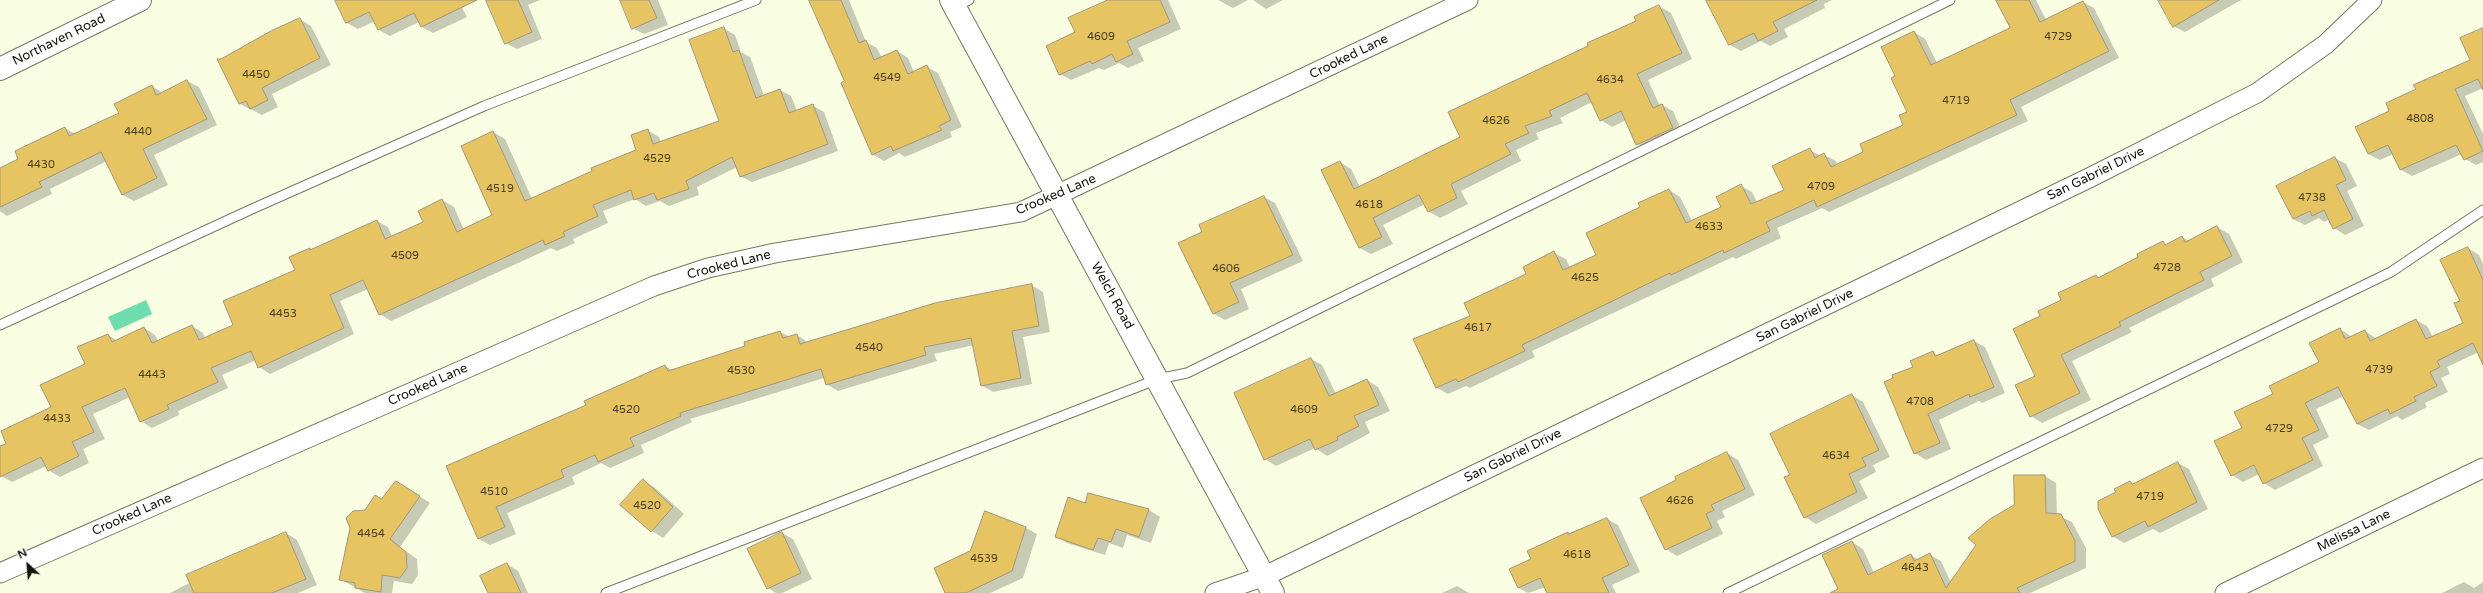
<!DOCTYPE html>
<style>
body{margin:0}
#map{position:relative;width:2483px;height:593px;overflow:hidden;background:#f9fee2;font-family:"Varela Round",sans-serif}
canvas{display:block}
.north{position:absolute;left:8px;top:545px;width:40px;height:40px;-webkit-text-stroke:3px #fff;paint-order:stroke;rotate:334deg;font-size:11px;font-weight:700;line-height:16px;text-align:center;color:#12130a}
.north::after{content:'';display:block;margin:auto;width:14px;height:18px;background:#12130a;clip-path:polygon(50% 0,100% 100%,50% 72%,0 100%)}
</style>
<div id="map">
<canvas width="2483" height="593"></canvas>
<div class="north">N</div>
</div>
<script>
const ctx = document.querySelector('canvas').getContext('2d');
ctx.lineJoin = 'round';
function paint(path, color) { ctx.fillStyle = color; ctx.fill(path, 'evenodd'); }
function trace(path, color, width, dash) { ctx.strokeStyle = color; ctx.lineWidth = width; ctx.lineCap = dash ? 'butt' : 'round'; ctx.setLineDash(dash || []); ctx.stroke(path); }
function write(font, color, halo, rows, align = 'center') {
  ctx.font = font + ' "Varela Round",sans-serif'; ctx.lineWidth = 4; ctx.setLineDash([]); ctx.textBaseline = 'middle'; ctx.strokeStyle = halo; ctx.fillStyle = color; for (const [text, x, y, turn = 0] of rows) {
    ctx.save(); ctx.translate(x, y); ctx.rotate((+turn || 0) * Math.PI / 180); ctx.textAlign = isNaN(turn) ? turn : align; if (halo) ctx.strokeText(text, 0, 0); ctx.fillText(text, 0, 0); ctx.restore();
  }
}
paint(new Path2D(`
 M146,300L152,314L115,331L108,317Z`), '#6eddad');
paint(new Path2D(`
 M346,0H458L467,17L433,33L422,27L419,22L390,36L379,30L375,21L358,29L347,23L338,4Z
 M487,0H540L528,5L542,39L517,49L505,43Z
 M621,0H658L668,25L644,34L632,28Z
 M810,0H849L866,42L877,48L882,58L897,51L908,58L914,72L927,67L938,73L962,127L950,132L952,137L905,157L899,153L884,161L872,154L845,82Z
 M1111,0H1168L1181,29L1138,48L1144,61L1128,68L1119,63L1104,70L1099,68L1071,80L1060,74L1076,33Z
 M1218,0H1248L1233,8Z
 M1253,0H1283L1266,9Z
 M1707,0H1832L1824,4L1825,8L1784,29L1788,37L1770,46L1761,41L1741,51L1730,45Z
 M1999,0H2036L2046,20L2083,2L2094,8L2119,58L2021,107L2028,121L1829,212L1822,208L1777,228L1781,238L1736,259L1733,257L1532,351L1535,357L1470,388L1466,386L1448,394L1437,388L1414,340L1471,317L1554,253L1566,259L1570,268L1598,255L1641,207L1669,190L1680,197L1692,221L1722,207L1741,186L1752,192L1757,202L1785,191L1810,150L1821,156L1824,155L1836,161L1837,165L1865,153L1905,125L1908,112L1896,76L1914,32L1925,39L1937,63L2011,28Z
 M2159,0H2241L2185,32L2173,26Z
 M1659,6L1671,13L1692,59L1648,80L1660,106L1662,105L1673,111L1683,134L1648,150L1637,144L1626,120L1612,127L1601,120L1592,102L1560,118L1563,123L1536,133L1539,139L1516,150L1521,161L1461,191L1468,204L1440,218L1428,211L1425,204L1383,225L1393,244L1371,254L1360,248L1322,171L1340,162L1351,169L1360,187L1462,137L1589,46L1637,21Z
 M300,19L311,26L331,65L272,94L278,107L262,115L240,104L219,60Z
 M723,28L735,35L741,52L750,57L764,96L780,90L791,96L797,111L813,106L824,112L838,151L752,182L740,176L737,167L697,187L699,195L669,206L660,201L646,206L635,199L603,211L608,223L573,239L575,243L557,251L551,248L391,321L380,314L368,289L340,301L354,334L270,374L259,367L256,360L222,375L228,388L178,411L179,415L152,428L141,421L130,397L93,414L105,439L83,449L89,463L60,477L48,470L46,466L12,482L1,476L0,448L8,444L52,408L108,335L118,341L144,328L155,335L158,341L192,326L203,333L205,338L234,325L296,271L310,249L312,251L377,221L388,227L392,237L424,222L442,200L454,207L464,230L493,216V132L505,139L532,199L637,151L647,130L659,137L661,143L720,121Z
 M2483,29V88L2465,96L2483,134V162L2476,165L2465,159L2462,154L2412,176L2401,170L2393,154L2380,160L2368,154L2390,112L2417,90L2471,61Z
 M187,81L199,87L217,125L154,155L168,185L134,201L123,195L107,161L50,189L52,194L7,216L0,211V169L20,160L65,128L75,134L120,113L152,86L163,93Z
 M2335,158L2346,164L2357,186L2347,191L2364,226L2345,235L2334,228L2330,219L2324,222L2319,218L2305,225L2293,219Z
 M1264,197L1275,203L1303,261L1241,289L1249,309L1225,320L1214,314L1204,232Z
 M2217,227L2229,234L2243,262L2211,279L2214,286L2129,328L2132,332L2072,361L2091,400L2042,423L2031,416L2042,316L2096,276L2100,278L2139,258L2163,242L2167,245L2182,237L2189,241Z
 M2468,248L2479,255L2483,264V352L2481,351L2447,367L2450,374L2441,378L2448,392L2425,403L2427,407L2402,420L2397,416L2369,430L2357,424L2344,396L2316,409L2329,437L2313,445L2323,466L2275,490L2264,483L2259,474L2243,482L2232,475L2243,428L2274,395L2320,362L2340,329L2352,337L2365,331L2377,339L2416,320L2427,326L2433,337L2464,323L2461,301Z
 M1031,285L1043,292L1050,332L1023,337L1032,384L993,392L981,385L974,345L934,354L937,361L838,391L826,384L824,378L690,419L692,422L641,445L644,453L610,468L601,463L572,477L575,484L507,513L516,534L490,545L479,539L447,467L587,405L665,366L672,370L746,347L780,332L790,337L797,335L809,343Z
 M1974,341L1985,347L2005,393L1982,403L1979,401L1939,420L1951,449L1926,460L1915,453L1914,367L1933,352L1939,356Z
 M1311,359L1322,365L1336,394L1367,380L1378,387L1390,411L1365,422L1370,433L1327,456L1315,448L1276,466L1265,459Z
 M1852,395L1863,402L1890,457L1873,465L1876,472L1859,481L1868,498L1816,524L1805,517Z
 M1727,453L1738,460L1755,495L1722,511L1725,517L1717,521L1723,534L1677,556L1666,549Z
 M2178,463L2189,469L2208,509L2160,533L2153,529L2124,543L2112,536L2117,493L2130,482L2134,484Z
 M2045,476L2056,483L2057,515L2072,522L2086,548V568L2030,593H1837L1852,542L1863,549L1874,573L1911,555L1919,560L1930,555L1941,561L1951,583L2015,505Z
 M643,481L654,487L684,514L663,538L652,531L622,505Z
 M407,488L430,503L400,547L417,559L418,575L412,584L394,581L392,593H365L340,579L366,511L382,500Z
 M1085,504L1149,510L1160,517L1151,543L1127,535L1123,548L1109,543L1105,555L1067,543L1056,536Z
 M1607,519L1618,525L1640,572L1612,585L1616,593H1549L1546,587L1528,593L1519,588L1511,570L1532,559L1567,533L1570,534Z
 M1026,528L1037,534L1023,578L990,593H946Z
 M286,533L297,540L317,585L298,593H170Z
 M782,533L793,539L812,579L782,593H776L768,588Z
 M507,564L518,571L528,593H489Z
 M2464,582L2474,588L2483,582V593H2442Z
 M1457,586L1469,593H1442Z`), '#0003');
const building = new Path2D(`
 M335,0H477L421,27L414,13L378,30L369,12L346,23Z
 M486,0H518L532,32L505,44Z
 M620,0H649L657,18L632,29Z
 M809,0H841L859,43L866,40L874,60L897,50L908,74L927,65L951,120L939,126L942,130L893,151L891,146L872,155L841,83L844,81Z
 M1108,0H1160L1170,22L1127,41L1133,54L1116,62L1112,54L1092,64L1090,61L1059,75L1046,46L1075,32L1068,18Z
 M1706,0H1817L1773,22L1778,31L1758,41L1754,33L1729,45Z
 M1996,0H2029L2040,22L2083,1L2109,51L2010,100L2017,115L1817,207L1814,200L1766,222L1770,231L1724,253L1723,250L1671,275L1670,273L1522,345L1525,351L1458,382L1456,379L1436,388L1413,339L1470,316L1464,303L1526,274L1523,267L1554,251L1563,270L1596,255L1586,233L1640,207L1638,203L1669,189L1686,223L1721,207L1716,197L1741,184L1751,204L1784,190L1772,166L1810,148L1815,158L1824,153L1831,167L1863,152L1860,144L1903,125L1899,115L1907,112L1891,78L1895,76L1881,47L1914,31L1931,65L2010,28Z
 M2158,0H2219L2173,27Z
 M1659,5L1682,53L1637,74L1653,108L1662,104L1673,128L1636,145L1621,111L1600,121L1587,93L1549,111L1552,116L1525,126L1529,133L1505,144L1511,154L1451,184L1457,198L1428,212L1419,195L1373,218L1382,237L1359,248L1321,170L1340,161L1354,189L1460,137L1448,112L1588,46L1587,43L1636,21L1634,17Z
 M300,18L320,58L262,88L268,100L250,109L246,101L239,104L217,59H221L271,31Z
 M724,27L733,52L739,50L756,98L780,89L789,113L813,104L828,144L740,177L732,157L686,181L689,189L657,200L654,193L634,200L631,190L593,205L598,216L563,232L565,236L545,245L543,240L379,315L363,280L330,295L344,328L258,368L251,351L211,368L218,382L167,405L169,409L140,422L125,388L82,407L94,432L72,442L79,456L48,471L41,457L0,477V446L6,444L1,431L51,407L40,385L85,364L77,347L108,334L112,342L144,327L152,343L192,325L199,340L233,325L223,301L295,270L289,257L310,248V250L377,220L385,239L423,222L418,211L442,199L457,232L492,215L461,146L493,131L525,201L592,171L591,168L636,150L631,135L648,129L653,144L719,121L689,40Z
 M2483,28V90L2478,79L2455,89L2483,151L2464,160L2456,145L2400,170L2388,145L2368,154L2355,127L2389,111L2386,103L2416,89L2413,85L2470,60L2460,38Z
 M187,80L207,119L143,149L157,178L122,195L101,152L39,182L42,187L0,207V168L18,159L15,151L65,127L69,136L119,113L114,104L152,85L156,95Z
 M2335,157L2346,180L2336,185L2353,219L2333,229L2324,210L2312,216L2310,211L2293,219L2276,186Z
 M1264,196L1293,255L1230,283L1239,302L1213,314L1178,243L1202,232L1199,225Z
 M2217,226L2232,256L2200,272L2204,280L2119,322L2121,326L2061,355L2080,393L2030,417L2015,385L2035,376L2013,329L2040,316L2038,311L2061,300L2058,293L2096,275L2098,278L2138,257L2137,254L2163,241L2165,245L2182,236L2185,242Z
 M2468,247L2483,280V365L2473,343L2437,361L2440,367L2430,372L2437,386L2414,397L2416,401L2390,414L2388,409L2357,424L2338,387L2305,403L2319,430L2302,438L2313,460L2263,484L2254,465L2231,476L2214,441L2242,428L2234,412L2273,394L2269,386L2319,362L2309,343L2340,328L2345,339L2365,330L2370,341L2416,319L2426,339L2463,323L2454,303L2460,301L2440,260Z
 M1032,284L1039,326L1012,331L1021,378L981,386L971,338L924,347L926,355L826,385L821,369L680,413L681,416L630,438L634,446L598,462L595,455L561,470L564,477L496,507L505,527L478,539L446,466L586,405L584,401L665,365L668,371L745,346L744,342L780,331L783,338L797,334L800,344L935,303Z
 M1974,340L1994,387L1970,397L1969,394L1928,414L1940,443L1914,454L1884,382L1893,378L1892,375L1913,367L1910,361L1933,351L1935,356Z
 M1311,358L1329,396L1367,379L1379,405L1354,416L1359,426L1337,437L1338,440L1315,450L1310,439L1264,460L1234,393Z
 M1852,394L1879,450L1862,458L1866,466L1849,474L1857,492L1804,518L1784,477L1790,475L1770,434Z
 M1727,452L1745,489L1711,505L1714,510L1706,514L1712,528L1665,550L1640,498L1676,480L1675,477Z
 M2178,462L2197,502L2148,527L2145,521L2112,537L2098,509V501L2116,492L2114,489L2130,481L2132,484Z
 M2014,475H2045L2046,513L2061,514L2075,541V561L2017,588L2020,593H1830L1838,589L1822,555L1852,541L1868,575L1911,554L1914,561L1930,553L1946,588L1976,545L1968,538L1990,519L2014,505Z
 M643,479L673,507L651,532L620,505Z
 M396,481L420,496L390,539L406,552L407,568L400,578L382,575L381,592L355,588V583L339,580L350,528L346,518L353,511L365,510L375,495L381,499Z
 M1088,493L1149,509L1139,537L1116,529L1111,542L1098,538L1093,550L1055,537L1068,497L1085,503Z
 M985,511L1026,527L1012,571L966,593H945L934,568L970,551Z
 M1607,518L1629,565L1602,578L1609,593H1547L1540,578L1518,588L1509,569L1531,559L1527,551L1568,532V534Z
 M286,532L306,579L272,593H194L186,575Z
 M782,532L801,573L767,589L747,549Z
 M507,563L521,593H488L480,576Z`);
paint(building, '#e6c461');
trace(building, '#a0977e', 1);
const service = new Path2D(`
 M954,7L969,0
 M0,325L252,209L484,106L756,0
 M606,593L1158,379L1187,373L1950,0
 M1728,593L2391,272L2483,210`);
const minor = new Path2D(`
 M0,573L654,286L708,268L775,253L1021,212L1468,0
 M1215,593L1265,576L2089,178L2257,93L2326,44L2372,0
 M2225,593L2483,468`);
const tertiary = new Path2D(`
 M951,0L1273,593
 M0,69L140,0`);
trace(service, '#757961', 11);
trace(minor, '#757961', 21);
trace(tertiary, '#757961', 24);
trace(service, '#fff', 9);
trace(minor, '#fff', 19);
trace(tertiary, '#fff', 22);
write('11px', '#473f20', null, [
 ["4609",1101,37],
 ["4729",2058,37],
 ["4450",256,75],
 ["4549",887,78],
 ["4634",1610,80],
 ["4719",1956,101],
 ["4808",2420,119],
 ["4626",1496,121],
 ["4440",138,132],
 ["4529",657,159],
 ["4430",41,165],
 ["4709",1821,187],
 ["4519",500,189],
 ["4738",2312,198],
 ["4618",1369,205],
 ["4633",1709,227],
 ["4509",405,256],
 ["4728",2167,268],
 ["4606",1226,269],
 ["4625",1585,278],
 ["4453",283,314],
 ["4617",1478,328],
 ["4540",869,348],
 ["4739",2379,370],
 ["4530",741,371],
 ["4443",152,375],
 ["4708",1920,402],
 ["4520",626,410],
 ["4609",1304,410],
 ["4433",57,419],
 ["4729",2279,429],
 ["4634",1836,456],
 ["4510",494,492],
 ["4719",2150,497],
 ["4626",1680,501],
 ["4520",647,506],
 ["4454",371,534],
 ["4618",1577,555],
 ["4539",984,559],
 ["4643",1915,568]
]);
write('13px', '#12130a', '#fff', [
 ["Northaven Road",59,40,-26],
 ["Crooked Lane",1349,57,-26],
 ["San Gabriel Drive",2096,174,-26],
 ["Crooked Lane",1056,195,-23],
 ["Crooked Lane",729,265,-14],
 ["Welch Road",1112,296,61],
 ["San Gabriel Drive",1805,316,-26],
 ["Crooked Lane",428,385,-24],
 ["San Gabriel Drive",1513,456,-26],
 ["Crooked Lane",132,515,-24],
 ["Melissa Lane",2354,531,-26]
]);
</script>
